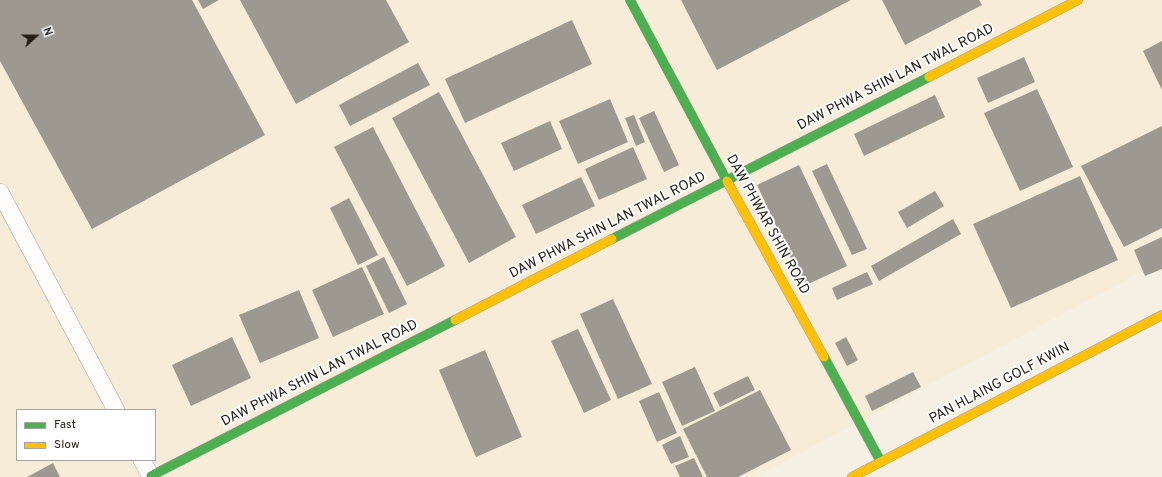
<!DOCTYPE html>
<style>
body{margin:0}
#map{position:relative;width:1162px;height:477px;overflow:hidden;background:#f5efe4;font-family:Overpass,sans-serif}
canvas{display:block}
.legend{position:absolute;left:16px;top:409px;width:140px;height:52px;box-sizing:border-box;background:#fff;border:1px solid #a6a5a1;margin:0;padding:5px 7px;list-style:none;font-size:12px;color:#211d15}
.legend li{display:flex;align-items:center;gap:8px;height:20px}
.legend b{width:20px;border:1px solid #a6a5a1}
.north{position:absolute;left:16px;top:16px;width:40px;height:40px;-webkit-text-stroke:3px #fff;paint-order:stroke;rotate:69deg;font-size:11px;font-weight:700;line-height:16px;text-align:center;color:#211d15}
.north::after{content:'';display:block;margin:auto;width:14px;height:18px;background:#211d15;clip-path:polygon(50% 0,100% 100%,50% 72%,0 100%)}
</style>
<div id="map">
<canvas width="1162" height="477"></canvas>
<ul class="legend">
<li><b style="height:5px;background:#4caf50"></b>Fast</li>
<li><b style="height:5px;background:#ffc107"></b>Slow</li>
</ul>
<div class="north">N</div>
</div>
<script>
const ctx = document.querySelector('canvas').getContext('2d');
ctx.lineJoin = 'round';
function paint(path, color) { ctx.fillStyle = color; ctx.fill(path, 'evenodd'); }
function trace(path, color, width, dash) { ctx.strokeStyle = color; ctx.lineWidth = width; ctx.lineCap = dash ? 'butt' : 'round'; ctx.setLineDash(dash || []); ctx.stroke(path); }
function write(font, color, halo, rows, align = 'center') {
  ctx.font = font + ' Overpass,sans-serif'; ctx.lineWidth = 4; ctx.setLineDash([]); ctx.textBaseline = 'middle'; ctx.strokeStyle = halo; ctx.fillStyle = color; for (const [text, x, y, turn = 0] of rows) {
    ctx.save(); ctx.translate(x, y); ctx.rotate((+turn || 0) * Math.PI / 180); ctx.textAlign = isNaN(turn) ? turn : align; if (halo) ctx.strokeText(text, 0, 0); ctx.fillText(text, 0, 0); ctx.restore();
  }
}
paint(new Path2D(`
 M0,0H1162V261L755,477H0ZM17,410H155V460H17Z`), '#f7ecd7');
paint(new Path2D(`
 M0,0H192L265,135L92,229L0,61Z
 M198,0H219L203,9Z
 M240,0H386L409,42L296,104Z
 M681,0H851L717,70Z
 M882,0H979L982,5L905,45Z
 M572,20L592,64L465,123L445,79Z
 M1162,41V90L1143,51Z
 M1024,57L1035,82L988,103L977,78Z
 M418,63L430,85L350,126L339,105Z
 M1037,89L1073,167L1020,191L984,113Z
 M439,92L516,237L469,263L392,118Z
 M935,95L945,117L864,156L854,134Z
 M610,99L628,142L578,164L559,121Z
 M654,111L679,165L664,172L639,118Z
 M634,115L645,142L636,146L625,118Z
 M550,121L562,149L514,171L501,143Z
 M1162,126V228L1124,247L1081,166Z
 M373,127L445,266L407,286L334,147Z
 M633,147L647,179L599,200L585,169Z
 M827,164L867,249L852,255L812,171Z
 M799,165L847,266L804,286L757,185Z
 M1080,176L1118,260L1011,308L973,224Z
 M581,177L595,206L536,234L522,205Z
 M935,191L944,206L907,228L898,212Z
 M349,198L378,255L358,265L330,208Z
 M953,219L961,234L879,281L871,266Z
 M1162,237V269L1145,276L1134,250Z
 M384,257L407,304L389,313L366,266Z
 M362,267L384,314L333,337L312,290Z
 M867,272L873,284L837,300L832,288Z
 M299,290L319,338L260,363L239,315Z
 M613,299L652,384L618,399L580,314Z
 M578,329L611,400L584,413L551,341Z
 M232,337L251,378L191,406L172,365Z
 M846,337L858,360L847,366L835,343Z
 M485,350L522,437L476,457L439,370Z
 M695,367L715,411L682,426L662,382Z
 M913,372L921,387L872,411L865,396Z
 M748,376L755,390L720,407L713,393Z
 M760,390L791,450L738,477H707L683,429Z
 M659,392L677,433L657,442L639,401Z
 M680,436L689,457L671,464L662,445Z
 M694,458L703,477H680L675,466Z
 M53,463L60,477H27Z`), '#9e9990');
const street = new Path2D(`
 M0,192L116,410
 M142,460L151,477`);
const fast = new Path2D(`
 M630,0L727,181
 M612,239L929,77
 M824,357L881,462
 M151,476L455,320`);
const slow = new Path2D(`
 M929,77L1078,0
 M727,181L824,357
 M455,320L612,239
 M852,477L1162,315`);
trace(street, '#a7a39a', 18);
trace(fast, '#a7a39a', 10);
trace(slow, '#a7a39a', 10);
trace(street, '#fefdfb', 17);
trace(fast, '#4caf50', 9);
trace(slow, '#ffc107', 9);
write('14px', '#211d15', '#fff', [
 ["DAW PHWA SHIN LAN TWAL ROAD",896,78,-27],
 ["DAW PHWAR SHIN ROAD",767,225,61],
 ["DAW PHWA SHIN LAN TWAL ROAD",608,226,-27],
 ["DAW PHWA SHIN LAN TWAL ROAD",320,374,-27],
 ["PAN HLAING GOLF KWIN",1000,384,-28]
]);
</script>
